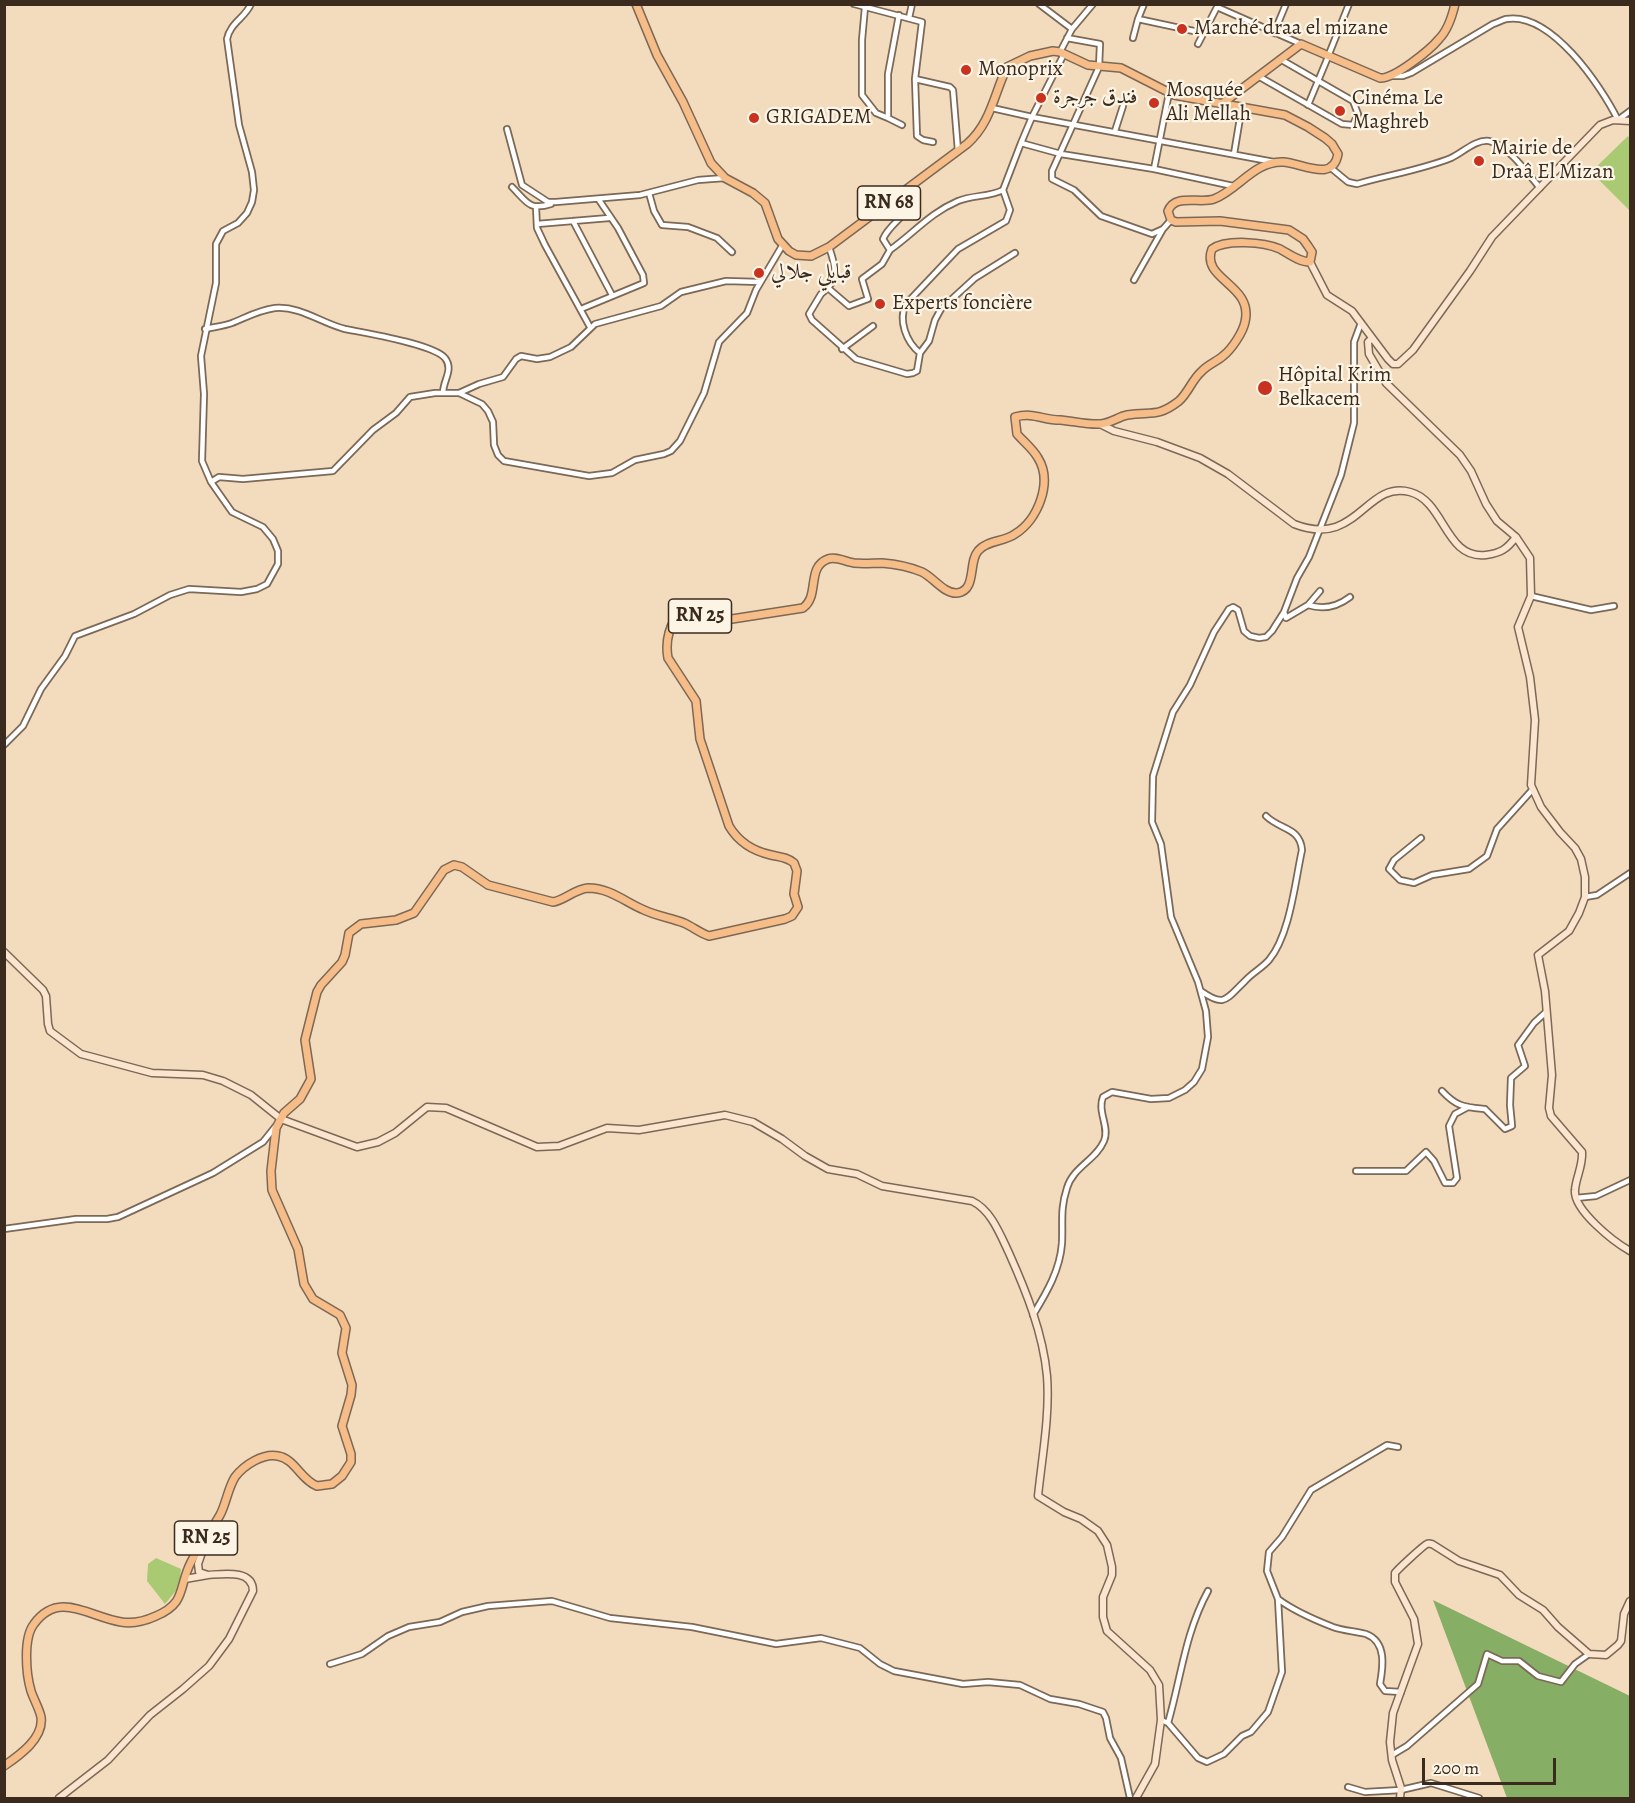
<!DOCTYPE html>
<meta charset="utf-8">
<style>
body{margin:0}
#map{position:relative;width:1635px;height:1803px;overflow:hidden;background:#f3dcbd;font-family:Alegreya,serif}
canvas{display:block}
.frame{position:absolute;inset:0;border:6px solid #3b2a1e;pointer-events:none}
.scale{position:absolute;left:1422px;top:1758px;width:134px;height:27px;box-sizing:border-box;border:3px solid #3b2a1e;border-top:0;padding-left:8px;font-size:18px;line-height:21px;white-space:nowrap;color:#3b2a1e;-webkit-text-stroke:4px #fcf5e5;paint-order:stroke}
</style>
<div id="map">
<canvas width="1635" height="1803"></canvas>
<div class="frame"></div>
<div class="scale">200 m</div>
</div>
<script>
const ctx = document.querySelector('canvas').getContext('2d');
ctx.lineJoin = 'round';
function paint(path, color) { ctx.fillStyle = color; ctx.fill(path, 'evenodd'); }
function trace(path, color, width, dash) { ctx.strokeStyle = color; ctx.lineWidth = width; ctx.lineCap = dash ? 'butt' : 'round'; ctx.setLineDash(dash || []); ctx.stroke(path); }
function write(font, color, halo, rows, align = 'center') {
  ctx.font = font + ' Alegreya,Amiri,serif'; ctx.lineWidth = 4.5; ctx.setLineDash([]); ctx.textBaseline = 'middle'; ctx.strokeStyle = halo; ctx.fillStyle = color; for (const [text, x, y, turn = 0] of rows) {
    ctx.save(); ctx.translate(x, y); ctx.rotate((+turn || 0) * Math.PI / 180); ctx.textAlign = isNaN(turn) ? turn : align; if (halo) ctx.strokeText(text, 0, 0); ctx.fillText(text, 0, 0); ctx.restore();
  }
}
paint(new Path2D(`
 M1628,136L1630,139V211L1591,172Z
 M156,1558L181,1569L179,1587L165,1604L147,1581L148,1564Z`), '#a9ca73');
paint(new Path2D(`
 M1433,1600L1630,1696V1798H1507Z`), '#86ae65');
const street = new Path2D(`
 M854,4L922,22L915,79L950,87L953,90L958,151
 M1039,4L1072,29
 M1144,4L1138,19L1203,33
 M1218,4L1217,7L1301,44
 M865,7L862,40V95L876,113L888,118V74L899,15
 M909,18L912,4
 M1274,33L1286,4
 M1067,38L1100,44L1099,67L1052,171V179L1074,190L1101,216L1152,234L1163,229L1171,220
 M1133,38L1138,19
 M1198,44L1217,7
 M1060,52L1072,29L1093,4
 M1064,54L1032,117L1021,143L1061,154L1154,169L1233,186
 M1329,54L1349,4
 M1258,76L1342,124L1353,125L1358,114L1353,101L1280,59
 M1391,76H1403L1411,73L1493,24C1497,23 1502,20 1506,19C1551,11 1601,86 1618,120L1630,111
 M915,79L917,136L923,140L933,142
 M1308,105L1328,57
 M992,108L1032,117L1274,162
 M888,118L902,125
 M507,129L522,185L548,202H556L640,195L698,180L725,178
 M1115,131L1123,106
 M1234,154L1242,106
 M1331,168L1348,182L1357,184C1388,175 1421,170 1451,158C1462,153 1476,139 1489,141C1507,144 1529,175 1540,188
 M1154,169L1169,93
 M912,186C919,211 891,220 883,239L890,250C914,233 930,213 958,201C973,195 989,197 1003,190L1021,143
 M512,187C527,202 529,211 551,204
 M649,193L654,211L662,225L688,227L717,238L732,252
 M536,207L537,228L545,245L590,327
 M573,221L612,295
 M537,224L609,218
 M829,247C834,262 839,275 828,288L849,306L868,299L862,279L882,264L890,250
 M1134,280L1163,229
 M828,288L821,294L809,314L812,320L856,359L907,374L913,373L917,371L920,353C906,342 898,320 906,304L958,249L1006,221L1010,210L1003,190
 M581,309L644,283L643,275L618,228L599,200
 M205,329C214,327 224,326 232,323C247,317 259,310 275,308C301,306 321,323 345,329C365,333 433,344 445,358C454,370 443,380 443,393
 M842,349L873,326
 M920,353L929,341L935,320L941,309L975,278L1015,253
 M459,393L479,384L503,377L516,359L521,356L537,359L550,357L571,347L595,324L661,306L681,292L726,281L760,282
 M211,482L219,477L243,479L333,471L373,430L396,413L410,397L435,393H459L482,404L488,411L493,422L494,445L498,455L504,461L589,476L612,473L635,460L664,454L671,451L680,441L704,393L719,342L747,313L756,290L782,246
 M1531,596L1591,610L1614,606
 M1308,605L1320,591
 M1284,612L1286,618L1308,605C1324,610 1337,607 1350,597
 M4,745L23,726L41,689L65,656L75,636L134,614L170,595L189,589L241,592L257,589L267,584L278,564V551L273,539L263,527L232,512L211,482L202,461L204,394L201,356L216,283V244L223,231L238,223L247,213L252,202L254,190L252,172L239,125L227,39C230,23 245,18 251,4
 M1421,838L1394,860L1389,869L1400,880L1414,883L1432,875L1469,869L1487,856L1497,829L1533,789
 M1585,897L1597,895L1630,873
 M1201,991C1225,1008 1226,999 1245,981C1252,973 1262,968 1269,960C1290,935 1295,882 1302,850C1300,827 1280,830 1266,816
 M1442,1091C1457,1107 1464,1107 1485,1109L1505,1129L1512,1126L1510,1105L1511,1078L1525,1066L1518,1045L1534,1023L1546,1012
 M1356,1171H1406L1426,1152L1434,1161L1445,1183H1453L1457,1178L1449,1126L1455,1114L1468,1107
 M1576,1198L1596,1196L1630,1180
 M4,1229L76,1219H107L118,1217L213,1173L263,1142L275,1127
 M1033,1315C1047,1292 1060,1270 1062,1243C1063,1222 1060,1209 1067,1188C1073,1167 1096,1160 1104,1141C1110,1127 1097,1112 1103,1097L1112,1092L1151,1099L1169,1098L1185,1090L1194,1082L1202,1069L1208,1037L1206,1011L1198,982L1171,917L1161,844L1152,822L1153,776L1173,712L1190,685L1214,632L1229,609L1233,607L1238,610L1244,631L1250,636L1259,638L1266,637L1272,631L1284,612L1297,578L1309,557L1341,475L1354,423V342L1361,323
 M1278,1599C1294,1611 1315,1620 1333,1627C1344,1631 1355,1631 1366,1634C1387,1642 1383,1667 1380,1684L1385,1691L1401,1692
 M330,1664L362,1654L388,1636L409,1627L440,1622L462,1612L488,1606L552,1601L610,1618L692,1627L776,1644L821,1638L860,1648L880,1664L894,1671L963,1684L988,1682L1020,1685L1050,1699L1079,1704L1103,1712L1106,1718L1110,1738L1121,1758L1130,1798
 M1161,1720L1168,1723L1198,1758L1207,1762L1224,1754L1242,1736L1251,1732L1268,1712L1282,1672L1278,1599L1267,1571L1269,1552L1282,1537L1311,1490L1387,1445L1398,1447
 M1168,1723C1181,1678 1185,1633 1208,1591
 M1392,1755L1407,1746L1478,1684L1487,1654L1502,1661H1519L1538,1676L1561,1682L1575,1664L1589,1654
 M1348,1787L1365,1792L1401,1790L1431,1783L1479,1798`);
const secondary = new Path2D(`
 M1310,262L1327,295L1352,311L1388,359L1393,364H1398L1413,350L1470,271L1492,237L1600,125L1613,120L1630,121
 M1372,338L1368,342L1369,354L1386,383L1460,455L1471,471L1486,504L1497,521L1516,537L1530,558L1531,596L1518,627L1530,677L1535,720L1531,785L1541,807L1560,832L1575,848L1581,859L1585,877V897L1579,913L1569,931L1538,955L1545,991L1552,1075L1549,1108L1551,1116L1582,1152C1583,1166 1576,1177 1575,1190C1573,1210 1614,1242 1630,1251
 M1100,424L1114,431L1157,442L1200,458L1228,474L1294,524C1358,549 1365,480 1410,492C1445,501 1445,560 1486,555C1501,553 1507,549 1516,537
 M4,952L43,990L46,996L48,1024L50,1031L81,1054L152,1073L203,1075L223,1081L251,1095L281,1119L357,1147L378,1142L395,1133L427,1107L446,1108L537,1147L559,1146L607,1128L639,1130L725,1115L753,1122L782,1139L805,1156L828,1169L857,1174L882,1186L972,1201C991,1210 1000,1234 1009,1253C1026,1291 1043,1333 1047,1376C1050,1415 1042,1457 1038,1496L1064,1512L1081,1519L1098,1531L1107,1545L1112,1567V1575L1103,1597V1617L1107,1631L1150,1670L1159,1685L1161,1720L1155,1764L1136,1798
 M185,1579L208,1575L199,1572L198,1564L206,1541
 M59,1798L108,1760L150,1715L183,1689L209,1666L229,1639L253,1591C253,1569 223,1574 208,1575
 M1400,1798L1401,1788L1392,1760L1390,1742L1393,1713L1418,1644L1414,1619L1395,1582V1573C1398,1569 1424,1545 1427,1544C1429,1543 1430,1544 1432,1544L1459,1561L1500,1575L1519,1595L1543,1610L1558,1627L1589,1654L1606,1655L1618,1645L1621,1641L1624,1614L1630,1601`);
const primary = new Path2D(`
 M1223,103L1301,44L1380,78C1394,79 1430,50 1439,39C1448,30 1452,17 1455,4
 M4,1766C20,1755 44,1738 41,1717C39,1708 34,1700 31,1691C26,1674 23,1638 34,1624C59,1590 89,1617 121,1622C133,1624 145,1621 156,1616C187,1603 178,1587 191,1562C199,1546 211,1531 220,1515C226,1504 228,1488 235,1477C244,1465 263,1453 278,1456C295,1459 301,1480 317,1486L332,1484L342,1476L351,1462V1454L342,1426L351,1395L352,1385L342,1353L346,1328L340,1315L313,1299L304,1284L298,1249L272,1190L271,1171L276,1128L284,1113L300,1099L311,1079L305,1040L317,992L321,985L342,962L345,955L349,933L361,924L396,920L414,913L444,870L454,865L462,867L488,885L553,902C565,900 575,889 588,888C610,888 625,902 644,910C657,916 671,918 684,923C693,927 700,933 709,936L785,919L792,916L798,907L794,894L797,871L794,863C787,857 780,857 771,855C753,851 739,843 729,826L700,739L696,701L668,658C665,642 669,621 683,612L719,621L803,608C820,596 806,567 828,559C836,556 846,562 854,563C864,564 873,563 882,563C894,564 910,567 922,572C933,577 944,594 957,593C977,591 968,562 978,551C987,540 1004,542 1015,534C1038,520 1053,482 1038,458C1033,449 1024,442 1017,434L1015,417C1034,412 1042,420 1060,420C1073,421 1088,425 1101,424C1111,423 1118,417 1127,415C1151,411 1157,418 1179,401C1188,393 1192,380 1201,372C1207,365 1216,362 1223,356C1232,349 1243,332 1245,322C1254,284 1200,280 1212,249C1226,239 1264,242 1280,249C1289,254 1299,262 1310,262L1312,252L1308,246L1303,239L1289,230L1220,221L1176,222L1171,220L1168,211C1175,193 1200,204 1214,199C1238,190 1254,161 1283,162C1302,163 1333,183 1338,154L1332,144L1325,138L1308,127L1285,115L1174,95L1121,68L1088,65L1060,52L1053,51L1030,56L1007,67C994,94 991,123 967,144L829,247L811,256L796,255L789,251L778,239L765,203L753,193L725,178L711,163L683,102L657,55L636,4`);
trace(street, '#7b6856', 8);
trace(secondary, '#7b6856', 9);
trace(primary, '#7b6856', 10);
trace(street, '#fff', 4.5);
trace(secondary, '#fce5cf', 6);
trace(primary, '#f7bd88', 7);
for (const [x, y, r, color] of [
 [1182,29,6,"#c8321e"],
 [966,70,6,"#c8321e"],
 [1041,98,6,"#c8321e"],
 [1154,103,6,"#c8321e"],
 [1340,111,6,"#c8321e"],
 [754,118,6,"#c8321e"],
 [1479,161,6,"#c8321e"],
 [759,273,6,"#c8321e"],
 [880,304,6,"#c8321e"],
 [1265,388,8,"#c8321e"]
]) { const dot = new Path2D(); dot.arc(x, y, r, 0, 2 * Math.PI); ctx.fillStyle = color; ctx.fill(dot); trace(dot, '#fcf5e5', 2); }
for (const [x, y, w] of [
 [889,203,63],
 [700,616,63],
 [206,1538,63]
]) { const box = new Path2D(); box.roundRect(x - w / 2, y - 17, w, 34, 4.5); ctx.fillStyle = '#fcf5e5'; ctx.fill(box); trace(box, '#3b2a1e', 1.5); }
write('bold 20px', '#3b2a1e', null, [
 ["RN 68",889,203],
 ["RN 25",700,616],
 ["RN 25",206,1538]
]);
write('21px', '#3b2a1e', '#fcf5e5', [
 ["Marché draa el mizane",1194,29],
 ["Monoprix",978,70],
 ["Mosquée",1166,91],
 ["Ali Mellah",1166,115],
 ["فندق جرجرة",1053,98],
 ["Cinéma Le",1352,99],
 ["Maghreb",1352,123],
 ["GRIGADEM",766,118],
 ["Mairie de",1491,149],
 ["Draâ El Mizan",1491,173],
 ["قبايلي جلالي",771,273],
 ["Experts foncière",892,304],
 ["Hôpital Krim",1278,376],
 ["Belkacem",1278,400]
], 'left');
</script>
